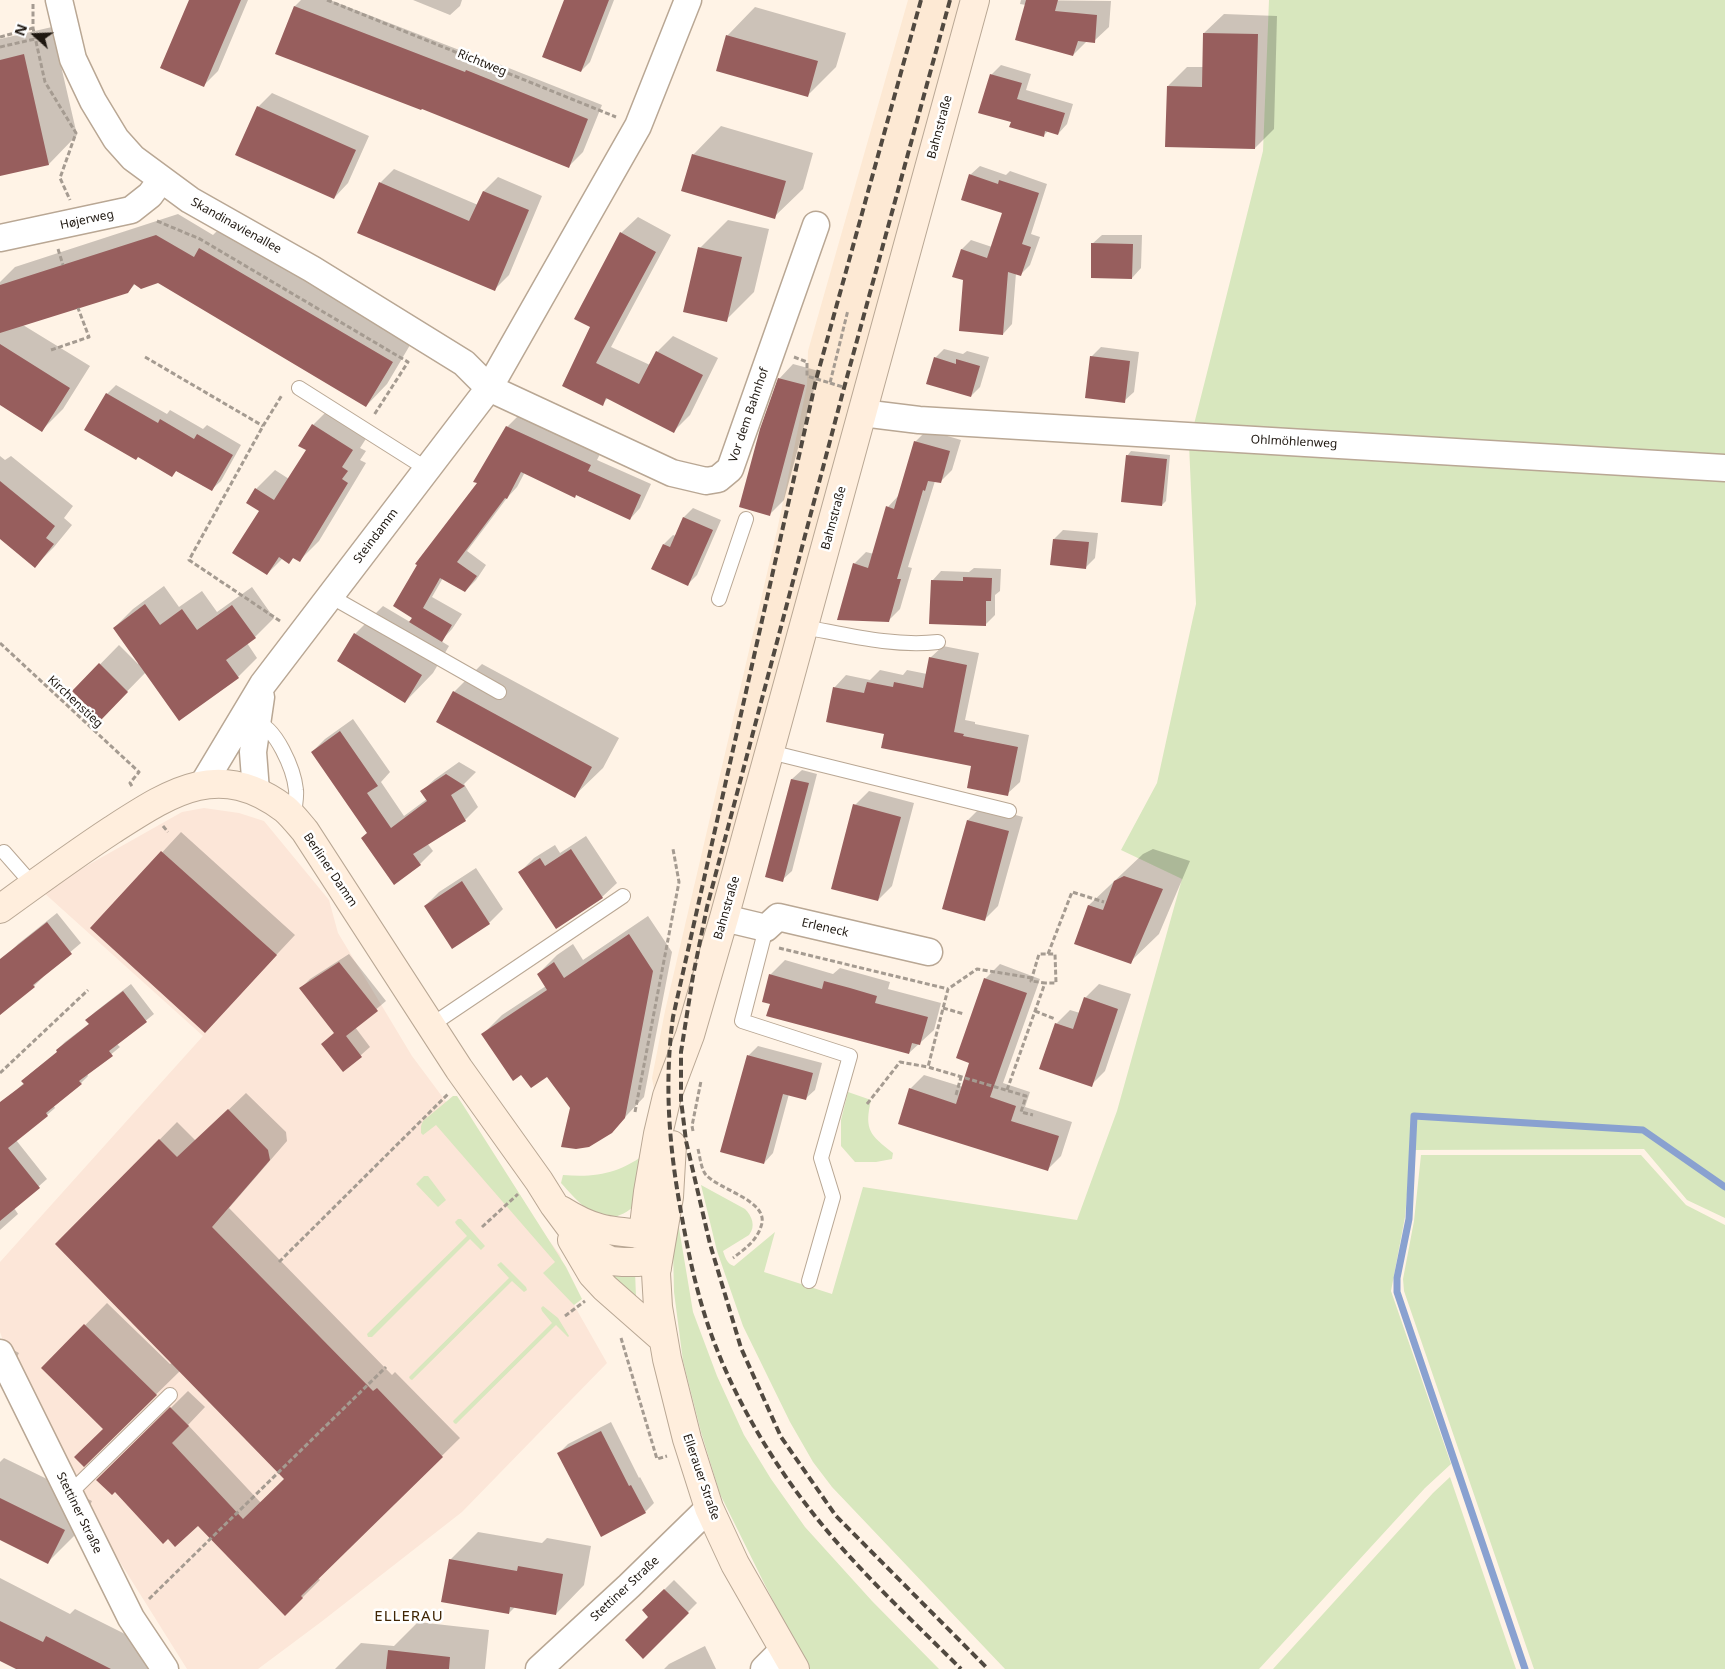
<!DOCTYPE html>
<meta charset="utf-8">
<style>
body{margin:0}
#map{position:relative;width:1725px;height:1669px;overflow:hidden;background:#fff3e6;font-family:"Noto Sans",sans-serif}
canvas{display:block}
.north{position:absolute;left:10px;top:10px;width:50px;height:50px;-webkit-text-stroke:4px #fff;paint-order:stroke;rotate:290deg;font-size:14px;font-weight:700;line-height:20px;text-align:center;color:#1e1710}
.north::after{content:'';display:block;margin:auto;width:18px;height:22px;background:#1e1710;clip-path:polygon(50% 0,100% 100%,50% 72%,0 100%)}
</style>
<div id="map">
<canvas width="1725" height="1669"></canvas>
<div class="north">N</div>
</div>
<script>
const ctx = document.querySelector('canvas').getContext('2d');
ctx.lineJoin = 'round';
function paint(path, color) { ctx.fillStyle = color; ctx.fill(path, 'evenodd'); }
function trace(path, color, width, dash) { ctx.strokeStyle = color; ctx.lineWidth = width; ctx.lineCap = dash ? 'butt' : 'round'; ctx.setLineDash(dash || []); ctx.stroke(path); }
function write(font, color, halo, rows, align = 'center') {
  ctx.font = font + ' "Noto Sans",sans-serif'; ctx.lineWidth = 5; ctx.setLineDash([]); ctx.textBaseline = 'middle'; ctx.strokeStyle = halo; ctx.fillStyle = color; for (const [text, x, y, turn = 0] of rows) {
    ctx.save(); ctx.translate(x, y); ctx.rotate((+turn || 0) * Math.PI / 180); ctx.textAlign = isNaN(turn) ? turn : align; if (halo) ctx.strokeText(text, 0, 0); ctx.fillText(text, 0, 0); ctx.restore();
  }
}
paint(new Path2D(`
 M204,808L239,813L264,821L329,900L338,933L412,1056L560,1255L574,1305L607,1363L462,1512L321,1622L258,1669H187L98,1527L10,1361L0,1332V1262L203,1036L42,891L182,812Z`), '#fce6d8');
paint(new Path2D(`
 M908,0H961L833,471L657,1106L652,1078L665,1011L778,526L807,385L808,351Z`), '#fde9d4');
paint(new Path2D(`
 M1269,0H1725V1218L1687,1200L1644,1149L1411,1150L1405,1217L1391,1291L1451,1464L1425,1488L1259,1669H1005L832,1487L813,1462L790,1422L743,1326L717,1251L701,1185L745,1209C752,1216 756,1226 749,1235L723,1251C725,1257 727,1264 734,1266L775,1232L764,1272L832,1294L863,1187L1077,1220L1117,1111L1182,879L1121,850L1157,783L1196,604L1189,444L1263,151Z
 M848,1092L871,1100C864,1130 870,1135 893,1153L892,1159L876,1162H855L841,1146V1120Z
 M453,1096H457L463,1105L566,1267L582,1299L574,1305L543,1273L555,1262L436,1125L423,1135L421,1133V1126L423,1121Z
 M648,1152L633,1207C603,1232 582,1206 561,1183L563,1175C597,1178 620,1173 648,1152Z
 M1421,1155H1641L1686,1205L1725,1225V1669H1534L1404,1291L1403,1279L1414,1221Z
 M424,1176H428L446,1200L438,1207L416,1184Z
 M677,1216L693,1312L717,1376L744,1435L771,1479L805,1527L872,1601L939,1669H808L764,1583L720,1494L701,1432L683,1361L674,1292L673,1249Z
 M458,1219H461L485,1246L481,1250L470,1239L372,1337H368L367,1334L467,1236L456,1224L455,1222Z
 M501,1262L526,1287L527,1290L524,1292L512,1281L412,1380L410,1379L409,1377L509,1278L497,1265Z
 M603,1271H635L636,1297H632Z
 M543,1306L558,1318L569,1336L568,1337L556,1325L456,1424L454,1423L453,1421L552,1323L542,1311L541,1308Z
 M1450,1477L1516,1669H1273L1433,1493Z`), '#d8e7be');
paint(new Path2D(`
 M191,0H248L218,71L204,85Z
 M301,0H330L480,58L481,57L602,105L583,152L568,167L422,108L277,53L295,6Z
 M413,0H462L460,6L450,15Z
 M566,0H614L590,62L581,71Z
 M1021,0L1111,1L1109,27L1094,41H1087L1073,55L1026,5L1020,4Z
 M755,7L846,33L836,67L808,95L727,36Z
 M1224,14L1277,16L1274,129L1255,148L1168,86L1187,67H1203L1204,33Z
 M52,27L77,135L49,164L0,175V39Z
 M1001,65L1031,74L1026,90L1073,104L1067,124L1058,134L1048,131L1043,136L1012,121L991,75Z
 M272,93L369,136L348,183L334,198L258,107Z
 M721,126L813,153L803,189L774,217L693,155Z
 M980,166L1006,175L1010,171L1047,184L1031,234L1040,237L1030,265L1020,275L1016,273L1012,324L1003,334L964,279L962,249L971,240L992,247L1003,213L970,175Z
 M394,169L478,205L484,191L498,177L542,196L509,275L494,290L380,183Z
 M178,214L213,235L221,227L413,340L387,384L366,406L158,282L135,284L128,292L23,325L90,366L63,409L42,430L0,404V282L15,267Z
 M638,217L671,235L611,347L650,365L657,352L673,336L718,358L690,415L674,431L608,398L602,404L563,386L591,327L621,233Z
 M728,220L769,229L754,292L726,320L700,248Z
 M1102,235H1142L1141,268L1132,278L1092,244Z
 M1101,347L1139,352L1134,392L1124,401L1091,357Z
 M944,349L963,354L967,351L989,357L980,387L971,396L935,358Z
 M793,364L819,371L784,500L770,514L779,379Z
 M116,385L167,414L170,410L203,429L207,425L241,445L221,481L211,490L177,470L172,475L139,456L107,394Z
 M332,406L371,431L360,448L366,451L360,460L366,463L319,541L300,560L294,557L289,562L283,558L267,574L261,511L248,503L256,489L275,470L289,479L308,450L313,425Z
 M518,416L600,454L597,460L651,484L640,508L630,519L525,472L517,487L507,498L467,551L486,565L476,580L465,591L443,578L432,597L462,614L452,629L441,641L449,646L433,673L405,702L355,634L383,606L410,622L507,427Z
 M927,430L961,440L952,470L940,482L935,481L908,567L912,568L900,609L888,621L854,564L866,552L874,554L888,507L899,495L915,442Z
 M1131,451L1170,455L1166,501L1162,505L1127,456Z
 M0,456L5,460L11,456L73,506L64,518L72,525L54,547L35,566L0,538Z
 M693,508L721,520L697,575L688,584L664,544L673,535L676,536L684,517Z
 M1063,530L1098,533L1095,558L1086,567L1054,539Z
 M974,568L1001,569L1000,591L995,595V615L985,625L932,581L941,571L969,572Z
 M164,586L179,607L202,591L217,612L252,587L274,618L255,637L247,643L257,658L238,677L146,672L101,718L74,691L119,645L138,664L139,663L114,628L133,609Z
 M943,646L979,653L965,720L975,722V724L1029,735L1020,782L1007,794L972,765L885,733L834,688L846,675L870,680L880,670L903,675L907,670L927,674L930,658Z
 M482,664L619,738L603,768L574,796L454,692Z
 M353,719L390,772L381,782L404,816L427,799L422,791L435,779L459,762L476,772L464,784L478,807L465,820L427,843L433,851L420,864L368,833L312,752L325,739Z
 M802,770L817,774L792,871L782,880L792,779Z
 M869,791L914,803L892,886L878,900L855,805Z
 M982,806L1023,817L998,906L984,920L968,820Z
 M181,832L295,935L205,1031L92,928Z
 M586,836L617,883L602,897L556,927L520,872L534,858L555,845L560,853Z
 M1153,849L1190,861L1159,934L1130,962L1076,943L1089,905L1143,854Z
 M476,868L503,909L489,923L425,906L439,892Z
 M57,913L81,943L42,976L43,977L34,986L0,1015V963L18,944Z
 M648,916L672,952L644,1097L611,1132L571,1108L548,1075L522,1073L483,1034L502,1015L546,986L538,974L557,955L573,944L583,960Z
 M349,954L386,1001L355,1027L370,1047L343,1071L335,1032L301,988L310,979Z
 M785,960L833,974L840,968L890,982L888,989L941,1003L934,1030L909,1053L771,1003L770,975Z
 M1000,964L1040,979L1003,1083L1030,1092L1025,1107L1072,1122L1061,1156L1047,1170L910,1089L924,1075L963,1087L971,1062L985,979Z
 M131,984L154,1014L117,1044L120,1047L87,1074L88,1076L81,1083L53,1105L55,1108L47,1115L16,1140L47,1179L14,1208L18,1214L0,1230V1125L5,1100L24,1083L23,1081L31,1073L58,1051L57,1050L65,1042L90,1023L87,1020L95,1012Z
 M1099,984L1131,994L1105,1071L1091,1085L1056,1024L1070,1010L1080,1013L1085,998Z
 M758,1046L822,1063L815,1090L805,1099L789,1094L773,1153L764,1163L722,1151L749,1055Z
 M246,1093L286,1132L287,1141L229,1208L392,1375L395,1372L460,1438L318,1578L320,1580L302,1598L198,1525L115,1490L98,1480L188,1391L205,1407L188,1425L261,1503L285,1479L180,1371L84,1465L105,1429L43,1368L107,1303L170,1364L172,1363L57,1244L177,1122L196,1141Z
 M0,1343L19,1353L4,1382L0,1386Z
 M611,1422L639,1478L640,1477L654,1503L645,1512L559,1453L568,1444Z
 M4,1458L92,1501L76,1534L48,1562L0,1539V1462Z
 M478,1532L542,1543L547,1538L591,1546L584,1585L556,1614L515,1607L509,1613L450,1560Z
 M0,1578L70,1614L75,1609L161,1652L152,1669H19L0,1660Z
 M674,1580L697,1603L643,1657L650,1616L644,1610Z
 M418,1622L489,1630L485,1669H335L361,1643L394,1646Z
 M705,1646L716,1669H664L669,1664Z`), '#0003');
trace(new Path2D(`
 M1525,1669L1397,1292V1278L1409,1219L1414,1116L1643,1130L1725,1187`), '#89a1d0', 7);
paint(new Path2D(`
 M189,0H241L204,87L160,68Z
 M564,0H609L581,72L542,57Z
 M1026,0H1058L1055,11L1097,15L1095,43L1078,41L1073,56L1015,40Z
 M294,6L465,72L466,70L588,119L569,168L422,109L421,110L275,54Z
 M1203,33L1258,34L1255,149L1165,147L1167,86L1202,87Z
 M726,35L818,61L808,97L716,71Z
 M24,54L49,165L0,176V60Z
 M990,74L1022,83L1017,99L1065,113L1058,135L1045,131L1044,137L1009,127L1011,122L978,113Z
 M257,106L356,150L334,199L235,155Z
 M692,154L786,181L775,219L681,191Z
 M969,174L998,184L999,180L1039,193L1022,244L1031,247L1021,276L1008,272L1003,335L959,331L963,280L952,277L961,249L987,258L1002,213L961,200Z
 M379,182L469,221L483,191L529,210L495,291L357,233Z
 M620,232L656,252L596,363L639,384L656,351L703,375L674,433L606,398L603,406L562,386L590,327L574,319Z
 M156,235L194,257L199,248L393,362L366,407L158,283L141,289L134,284L128,293L0,333V285Z
 M1091,243L1133,244L1132,279L1091,278Z
 M698,247L742,257L727,322L683,312Z
 M0,344L70,388L42,432L0,405Z
 M1090,356L1130,361L1125,403L1085,398Z
 M934,357L956,364V359L980,366L971,397L926,384Z
 M778,378L805,385L770,516L739,507L760,429Z
 M106,393L158,423L160,419L194,439L197,434L233,455L212,491L176,471L172,477L138,457L136,460L84,430Z
 M312,424L353,450L342,467L348,471L342,479L348,483L300,562L293,558L289,564L279,557L267,575L232,553L259,511L246,503L255,488L274,500L306,450L298,446Z
 M506,426L591,465L588,471L641,495L630,520L576,495L575,498L521,472L507,499L505,498L457,562L477,576L465,592L440,578L423,608L452,625L442,642L409,622L412,618L393,606L417,565L415,564L477,483L473,482Z
 M914,441L950,451L941,483L928,481L925,491L923,490L897,579H901L889,622L837,620L853,563L868,568L886,506L894,509Z
 M1126,455L1167,459L1162,506L1121,502Z
 M0,481L55,526L46,538L54,544L35,568L0,539Z
 M683,517L713,530L688,586L651,569L663,544L670,547Z
 M1053,539L1089,542L1086,569L1050,565Z
 M963,577L992,578L991,601H986V626L929,624L931,580L963,581Z
 M145,604L160,625L182,609L197,630L232,605L256,638L226,660L239,678L179,721L113,628Z
 M354,633L422,675L405,703L337,661Z
 M929,657L967,665L954,732L964,734L963,736L1018,747L1008,796L967,788L971,766L881,748L884,734L826,722L833,687L864,693L867,682L893,687L894,682L923,688Z
 M99,663L128,692L101,720L72,691Z
 M453,691L592,767L575,798L436,722Z
 M340,731L378,786L367,793L391,828L427,801L420,791L446,774L465,786L451,795L466,821L413,854L421,865L394,885L361,838L367,833L311,752Z
 M791,779L809,783L783,882L765,877Z
 M853,804L901,817L878,901L831,889Z
 M967,820L1009,831L985,921L942,909Z
 M571,849L603,898L556,929L518,872L540,858L545,866Z
 M161,851L277,955L205,1033L90,928Z
 M1124,876L1163,889L1131,964L1074,944L1088,905L1103,910L1114,881Z
 M462,881L490,924L452,949L424,906Z
 M47,922L72,954L33,985L35,987L0,1015V959Z
 M629,934L653,971L625,1118L612,1133L589,1147L576,1149L561,1147L570,1108L547,1077L531,1088L521,1075L513,1081L481,1034L547,990L537,974L554,962L564,978Z
 M339,962L378,1011L346,1036L362,1057L343,1072L321,1044L334,1033L299,988Z
 M769,974L822,989L824,981L850,988L877,996L875,1003L928,1017L920,1045L912,1043L909,1054L766,1016L770,1004L762,1002Z
 M984,978L1027,993L990,1097L1016,1106L1011,1121L1059,1136L1048,1171L898,1124L909,1088L956,1104L969,1063L956,1058Z
 M123,991L147,1022L109,1051L113,1056L79,1081L82,1084L46,1113L48,1116L8,1148L40,1188L0,1221V1102L24,1084L21,1081L57,1052L56,1050L89,1024L85,1020Z
 M1084,997L1118,1009L1092,1087L1039,1069L1055,1023L1073,1029Z
 M747,1055L813,1073L806,1100L783,1094L764,1164L720,1152Z
 M228,1109L268,1150L270,1160L212,1227L373,1391L377,1388L443,1457L301,1596L303,1598L285,1616L198,1526L175,1547L168,1539L163,1544L115,1492L112,1495L96,1480L170,1407L189,1426L172,1443L243,1519L284,1479L55,1244L159,1139L177,1157Z
 M84,1324L157,1395L84,1467L74,1457L103,1429L41,1368Z
 M601,1431L629,1486L631,1485L646,1513L601,1537L557,1453Z
 M0,1498L65,1530L48,1564L0,1540Z
 M449,1559L517,1571L518,1566L563,1574L556,1615L510,1607L509,1614L441,1602Z
 M664,1589L689,1613L643,1659L625,1640L648,1617L642,1610Z
 M0,1621L43,1642L46,1636L111,1669H16L0,1661Z
 M388,1650L450,1657L449,1669H386Z`), '#975e5d');
const service = new Path2D(`
 M299,388L427,469
 M330,596L499,692
 M719,599L746,519
 M804,627C848,635 893,647 938,642
 M255,722C276,726 294,770 296,790C297,798 294,809 294,818
 M770,752L1009,811
 M4,852L33,885
 M766,928L742,1021L850,1056L821,1158L833,1197L809,1281
 M430,1026L623,896
 M69,1494L170,1395`);
const minor = new Path2D(`
 M59,0L73,59L93,101L116,139L133,158L190,200L312,269L464,363L489,388L672,473L706,481L718,479L730,469L816,225
 M0,238L131,210L150,195L161,180
 M862,413L919,420L1725,468
 M203,784L263,684L489,388L638,126L688,0
 M256,791L253,752L261,697
 M724,918L766,928L778,917L929,952
 M0,1353L131,1618L165,1669
 M539,1669L629,1586L709,1508
 M764,1669L783,1650`);
const secondary = new Path2D(`
 M0,909C37,882 74,855 112,830C171,792 219,759 285,809C292,815 299,824 305,831L459,1069L539,1181L554,1205L583,1244L597,1254L611,1261L623,1262H639L652,1255L661,1243
 M672,1145L669,1197L656,1273L658,1307L667,1359L687,1439L709,1508L735,1564L795,1669
 M561,1210C593,1230 607,1231 643,1234
 M572,1240L592,1274L605,1288L663,1339
 M657,1268L643,1234L648,1192L658,1134L667,1096L690,1035L724,918L975,0`);
trace(service, '#b9a794', 16);
trace(minor, '#b9a794', 29);
trace(secondary, '#b9a794', 30);
trace(new Path2D(`
 M327,0L616,117
 M33,4V28L45,82L76,133L60,178L70,200
 M0,37L33,28
 M0,47L35,39
 M157,221L200,239L408,362L374,415
 M58,249L63,265
 M51,350L89,337L78,308
 M145,357L263,426
 M794,357L807,362V376L830,383L848,310
 M830,383L843,387
 M280,621L189,560L263,426L282,395
 M0,643L139,772L130,783L133,788
 M163,826L168,832
 M779,948L948,989
 M1048,954L1072,892L1104,902
 M1032,978L977,969L948,989L928,1067L1026,1096L1021,1112L1033,1115
 M943,1008L964,1014
 M1035,1011L1055,1019
 M0,1073L88,990
 M1007,1090L1045,983L1031,981L1039,954H1055L1056,983H1045
 M956,1095L961,1077
 M867,1104L900,1062L928,1067
 M635,1112L679,882L673,849
 M693,1131L692,1126L701,1081
 M698,1149C700,1157 701,1169 706,1175C720,1190 766,1200 762,1223C758,1240 746,1248 733,1258
 M482,1227L518,1194
 M279,1262L448,1094
 M565,1316L585,1301
 M621,1338L657,1459L667,1456
 M149,1599L386,1367`), '#a59b91', 3, [5, 2.5]);
trace(service, '#fff', 14);
trace(minor, '#fff', 26);
trace(secondary, '#fed', 28);
trace(new Path2D(`
 M921,0L816,380L673,1017C664,1083 669,1147 681,1212C689,1258 699,1304 716,1347C737,1402 772,1461 808,1507C853,1566 909,1617 961,1669
 M950,0L844,388L707,907L693,976L681,1052V1100L686,1141L710,1244L741,1348L781,1437L836,1516L988,1669`), '#514940', 4, [8, 4]);
write('12px', '#1e1710', '#fff', [
 ["Richtweg",482,63,22],
 ["Bahnstraße",940,127,-75],
 ["Højerweg",87,220,-12],
 ["Skandinavienallee",236,226,29],
 ["Vor dem Bahnhof",749,415,-71],
 ["Ohlmöhlenweg",1294,442,3],
 ["Bahnstraße",834,518,-75],
 ["Steindamm",376,536,-53],
 ["Kirchenstieg",75,702,43],
 ["Berliner Damm",330,870,56],
 ["Bahnstraße",727,908,-74],
 ["Erleneck",825,928,13],
 ["Ellerauer Straße",701,1477,71],
 ["Stettiner Straße",79,1513,64],
 ["Stettiner Straße",625,1589,-43]
]);
ctx.letterSpacing = '1px';
write('15px', '#402605', '#fff', [
 ["ELLERAU",409,1617]
]);
ctx.letterSpacing = '0px';
</script>
